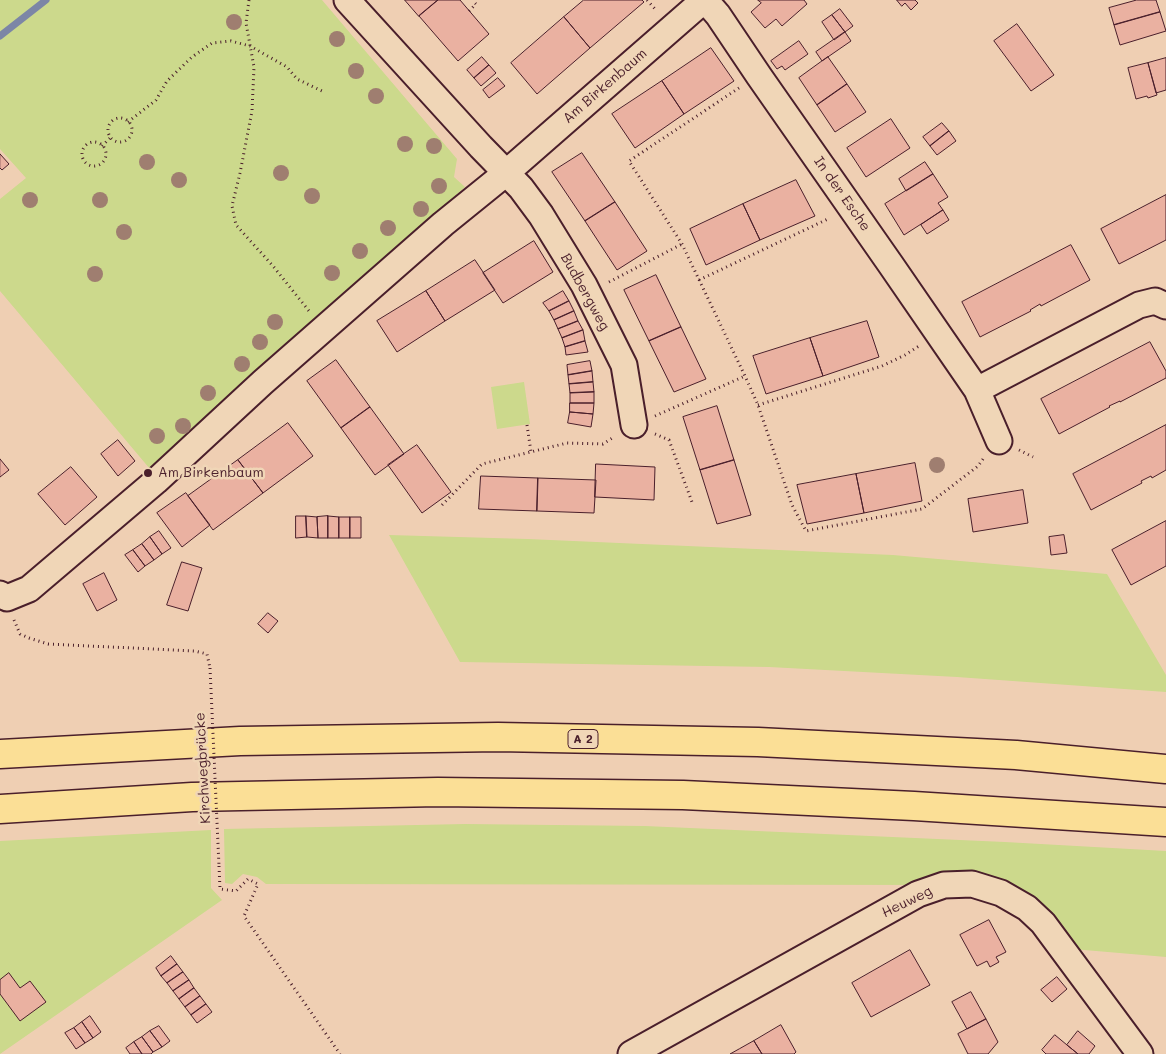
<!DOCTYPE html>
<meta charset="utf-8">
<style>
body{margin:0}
canvas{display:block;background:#efcfb3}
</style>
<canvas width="1166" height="1054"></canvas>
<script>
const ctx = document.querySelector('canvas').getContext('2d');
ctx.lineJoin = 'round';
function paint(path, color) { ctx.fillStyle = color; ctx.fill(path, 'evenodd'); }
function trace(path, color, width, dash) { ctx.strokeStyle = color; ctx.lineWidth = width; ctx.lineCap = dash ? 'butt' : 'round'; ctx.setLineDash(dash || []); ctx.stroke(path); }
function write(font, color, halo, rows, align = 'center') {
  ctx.font = font + ' Mali,sans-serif'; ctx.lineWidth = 5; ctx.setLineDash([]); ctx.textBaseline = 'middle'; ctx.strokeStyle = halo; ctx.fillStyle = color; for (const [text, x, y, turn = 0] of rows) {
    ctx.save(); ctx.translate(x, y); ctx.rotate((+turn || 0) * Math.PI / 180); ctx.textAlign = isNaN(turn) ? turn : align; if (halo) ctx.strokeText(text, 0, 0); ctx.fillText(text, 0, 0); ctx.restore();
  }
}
paint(new Path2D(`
 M0,0H322L457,159L454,177L465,187L150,469L0,291V199L26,178L0,149Z
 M524,382L530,424L497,429L491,387Z
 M389,535L528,539L893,555L1107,574L1166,675V692L957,677L769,667L460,662Z
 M465,824L645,826L1005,842L1166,851V957L1061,948L1027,908L944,885L266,884L257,877L243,874L232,884L225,883L224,829Z
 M211,830V888L222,900L0,1054V841Z`), '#ccd98c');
trace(new Path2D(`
 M0,36L46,0`), '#7c86a6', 7);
const building = new Path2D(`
 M405,0H438L419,16Z
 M438,0H460L489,34L458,61L419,16Z
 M584,0H642L644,2L590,48L564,17Z
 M758,0H804L807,4L782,26L776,19L765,28L751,12L761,3Z
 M897,0H915L918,3L911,10L905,3L902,6Z
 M1137,0H1156L1160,12L1114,25L1109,8Z
 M840,9L853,26L845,32L832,15Z
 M1160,12L1166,31L1120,45L1114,25Z
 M832,15L845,32L834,40L822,22Z
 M564,17L590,48L537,94L511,63Z
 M1017,24L1054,75L1031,91L994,41Z
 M845,32L851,41L822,61L816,52Z
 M799,41L808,54L785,70L782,66L777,69L771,61Z
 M711,48L734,81L684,114L662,81Z
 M482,57L489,65L474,78L467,70Z
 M828,57L847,84L817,105L799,78Z
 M1166,58V90L1156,93L1148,63Z
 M1148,63L1157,95L1148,98L1147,96L1136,99L1128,68Z
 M489,65L496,73L481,86L474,78Z
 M498,78L505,86L489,98L483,90Z
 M662,81L684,114L635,148L612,114Z
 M847,84L866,112L835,132L817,105Z
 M891,119L910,148L866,177L847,148Z
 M942,123L949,131L930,146L923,137Z
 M949,131L956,141L937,155L930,146Z
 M582,153L615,202L585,221L552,172Z
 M0,154L9,164L2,170L0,168Z
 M925,162L933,174L906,191L899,179Z
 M933,174L948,197L938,203L943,210L904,235L885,204Z
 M796,180L815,216L760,240L743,204Z
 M1166,195V240L1119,264L1101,229Z
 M615,202L647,251L617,270L585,221Z
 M743,204L760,240L706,265L690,229Z
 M943,210L949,220L927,234L921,225Z
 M534,241L553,272L503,303L483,273Z
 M1071,245L1090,280L1041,306L1040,304L1030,310L1031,311L980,337L962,302Z
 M475,260L495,290L445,321L426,291Z
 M656,275L681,327L649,341L624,290Z
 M426,291L445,321L397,352L377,321Z
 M563,291L569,301L549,311L543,303Z
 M569,301L574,311L554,320L549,311Z
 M574,311L578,321L558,329L554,320Z
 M578,321L583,330L562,338L558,329Z
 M867,321L879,357L823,376L810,338Z
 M681,327L706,379L674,392L649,341Z
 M583,330L585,341L565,347L562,338Z
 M810,338L823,376L766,394L753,356Z
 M585,341L588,352L566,355L565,347Z
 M1150,342L1166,371V378L1120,402V401L1109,406L1110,407L1059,434L1041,399Z
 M336,360L370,407L341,428L307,381Z
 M590,361L592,371L568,375L567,365Z
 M592,371L593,382L569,384L568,375Z
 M593,382L594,392L570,393L569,384Z
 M594,392V403H570V393Z
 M570,403H594L593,414L570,412Z
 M717,406L734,460L700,470L683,417Z
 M370,407L404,454L375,475L341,428Z
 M570,412L593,414L591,427L568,423Z
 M288,423L313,456L263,493L238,460Z
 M1166,425V470L1152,478L1151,476L1141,481L1142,483L1091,510L1073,474Z
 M118,440L135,461L118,476L101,454Z
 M417,445L451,492L422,513L388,465Z
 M0,459L9,470L0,477Z
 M238,460L263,493L213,530L188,496Z
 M734,460L751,515L717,524L700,470Z
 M915,463L922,501L864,513L856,474Z
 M596,464L655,467L654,500L595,497Z
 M71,467L97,497L65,525L38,494Z
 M856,474L864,513L807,524L797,485Z
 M481,476L538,478L537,511L479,509Z
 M538,478L596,480L594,513L537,511Z
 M1023,490L1028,523L973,532L968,499Z
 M186,493L210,525L182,547L157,513Z
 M296,516H306L307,537L296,538Z
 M306,516L317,517L318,538L307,537Z
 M328,516V538H318L317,517Z
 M328,516L339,517V538H328Z
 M339,517H350V538H339Z
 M350,517H361V538H350Z
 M1166,521V566L1131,585L1112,550Z
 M159,531L171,548L162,554L150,537Z
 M1064,535L1067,553L1051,555L1049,537Z
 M150,537L162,554L154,560L142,544Z
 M142,544L154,560L145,566L133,550Z
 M133,550L145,566L138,572L125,555Z
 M182,562L202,568L188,611L167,605Z
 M104,573L117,600L97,611L83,584Z
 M268,613L278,621L268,633L258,624Z
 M989,920L1006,952L996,957L999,962L990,967L987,961L977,966L960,935Z
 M910,950L930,985L871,1017L852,983Z
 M171,956L177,964L161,976L156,968Z
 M177,964L183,972L167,983L161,976Z
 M183,972L189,980L173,991L167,983Z
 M9,973L20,988L30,981L46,1002L20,1021L0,994V980Z
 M1057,977L1067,989L1052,1002L1041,990Z
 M189,980L194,988L179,999L173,991Z
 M194,988L200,996L185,1007L179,999Z
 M971,992L986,1019L967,1029L952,1002Z
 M200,996L206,1004L191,1015L185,1007Z
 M206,1004L212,1012L197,1023L191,1015Z
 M90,1016L101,1032L93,1038L82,1022Z
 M986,1019L998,1042L988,1054H968L958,1034Z
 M82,1022L93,1038L85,1043L74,1028Z
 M781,1025L796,1052L794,1054H762L754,1041Z
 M159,1026L170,1041L162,1047L150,1031Z
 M74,1028L85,1043L76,1049L65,1033Z
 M150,1031L162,1047L153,1052L142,1037Z
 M1078,1031L1095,1046L1089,1054H1078L1067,1045Z
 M1055,1035L1067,1045L1078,1054H1046L1042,1050Z
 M142,1037L153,1052L151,1054H142L134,1042Z
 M754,1041L762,1054H730L739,1049Z
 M134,1042L142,1054H130L126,1048Z`);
paint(building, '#eab1a1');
trace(building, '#4a1f2b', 1);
const minor = new Path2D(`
 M347,0L481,147L521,188L541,215L584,285L624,365L634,425
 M705,0L718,15L759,76L891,265L977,390L999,441
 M977,390L1139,305L1155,301L1166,306
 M0,594L7,598L29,589L156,481L263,382L443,224L506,173L704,0
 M631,1054L918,894L944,885L972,884L1001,893L1027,908L1043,923L1140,1054`);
const highway = new Path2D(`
 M0,754L240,741L498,737L758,742L1016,755L1166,769
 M0,809L192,797L438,792L683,795L914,806L1166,822`);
trace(minor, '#4a1f2b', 29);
trace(highway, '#4a1f2b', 31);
trace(new Path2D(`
 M249,0L246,23L254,67L252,111L240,173L232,206L236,225L273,266L309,311
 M647,0L657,11
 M469,11L476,4L473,1
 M739,88L629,161L682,244L745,376L758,405L792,505L806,531L922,509L978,466L983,459
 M108 130a12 12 0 1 1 24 0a12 12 0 1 1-24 0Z
 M128,122L156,100L167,81L192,57L212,43L231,41L250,46L287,67L297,79L322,91
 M82 154a12 12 0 1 1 24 0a12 12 0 1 1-24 0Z
 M102,146L111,137
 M699,280L830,218
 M609,282L682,244
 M758,405L882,366L905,355L919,346
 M655,416L745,376
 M527,425L531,452
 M655,434L669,440L692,502
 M1019,450L1033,457
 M442,505L482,464L567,443L603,444L614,437
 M14,620L20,634L29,638L48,644L195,651L207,654L210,668
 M219,866L220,889L236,891L248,879L258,884L244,916L340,1054`), '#4a1f2b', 3, [1, 4]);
trace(minor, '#f0d6b7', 25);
trace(highway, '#fbdf96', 28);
trace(new Path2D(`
 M210,668L219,866`), '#4a1f2b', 3, [1, 4]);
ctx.fillStyle = '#9f7e70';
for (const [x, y] of [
 [234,22],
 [337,39],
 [356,71],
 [376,96],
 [405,144],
 [434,146],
 [147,162],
 [281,173],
 [179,180],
 [439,186],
 [312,196],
 [30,200],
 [100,200],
 [421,209],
 [388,228],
 [124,232],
 [360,251],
 [332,273],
 [95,274],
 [275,322],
 [260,342],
 [242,364],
 [208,393],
 [183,426],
 [157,436],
 [937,465]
]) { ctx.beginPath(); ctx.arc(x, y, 8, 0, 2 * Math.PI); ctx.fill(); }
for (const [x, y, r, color] of [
 [148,473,5,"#4a1f2b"]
]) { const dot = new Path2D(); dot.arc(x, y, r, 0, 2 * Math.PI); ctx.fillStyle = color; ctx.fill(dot); trace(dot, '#f0d6b7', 2); }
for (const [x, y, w] of [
 [583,739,30]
]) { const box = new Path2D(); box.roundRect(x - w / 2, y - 9.5, w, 19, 4); ctx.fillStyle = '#f0d6b7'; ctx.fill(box); trace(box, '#4a1f2b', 1); }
write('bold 12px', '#4a1f2b', null, [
 ["A 2",583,739]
]);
write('14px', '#4a1f2b', '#f0d6b7', [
 ["Am Birkenbaum",605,86,-41],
 ["In der Esche",842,194,55],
 ["Budbergweg",585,292,61],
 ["Kirchwegbrücke",203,768,-93],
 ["Heuweg",907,902,-26]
]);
write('14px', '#4a1f2b', '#f0d6b7', [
 ["Am Birkenbaum",158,473]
], 'left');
</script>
